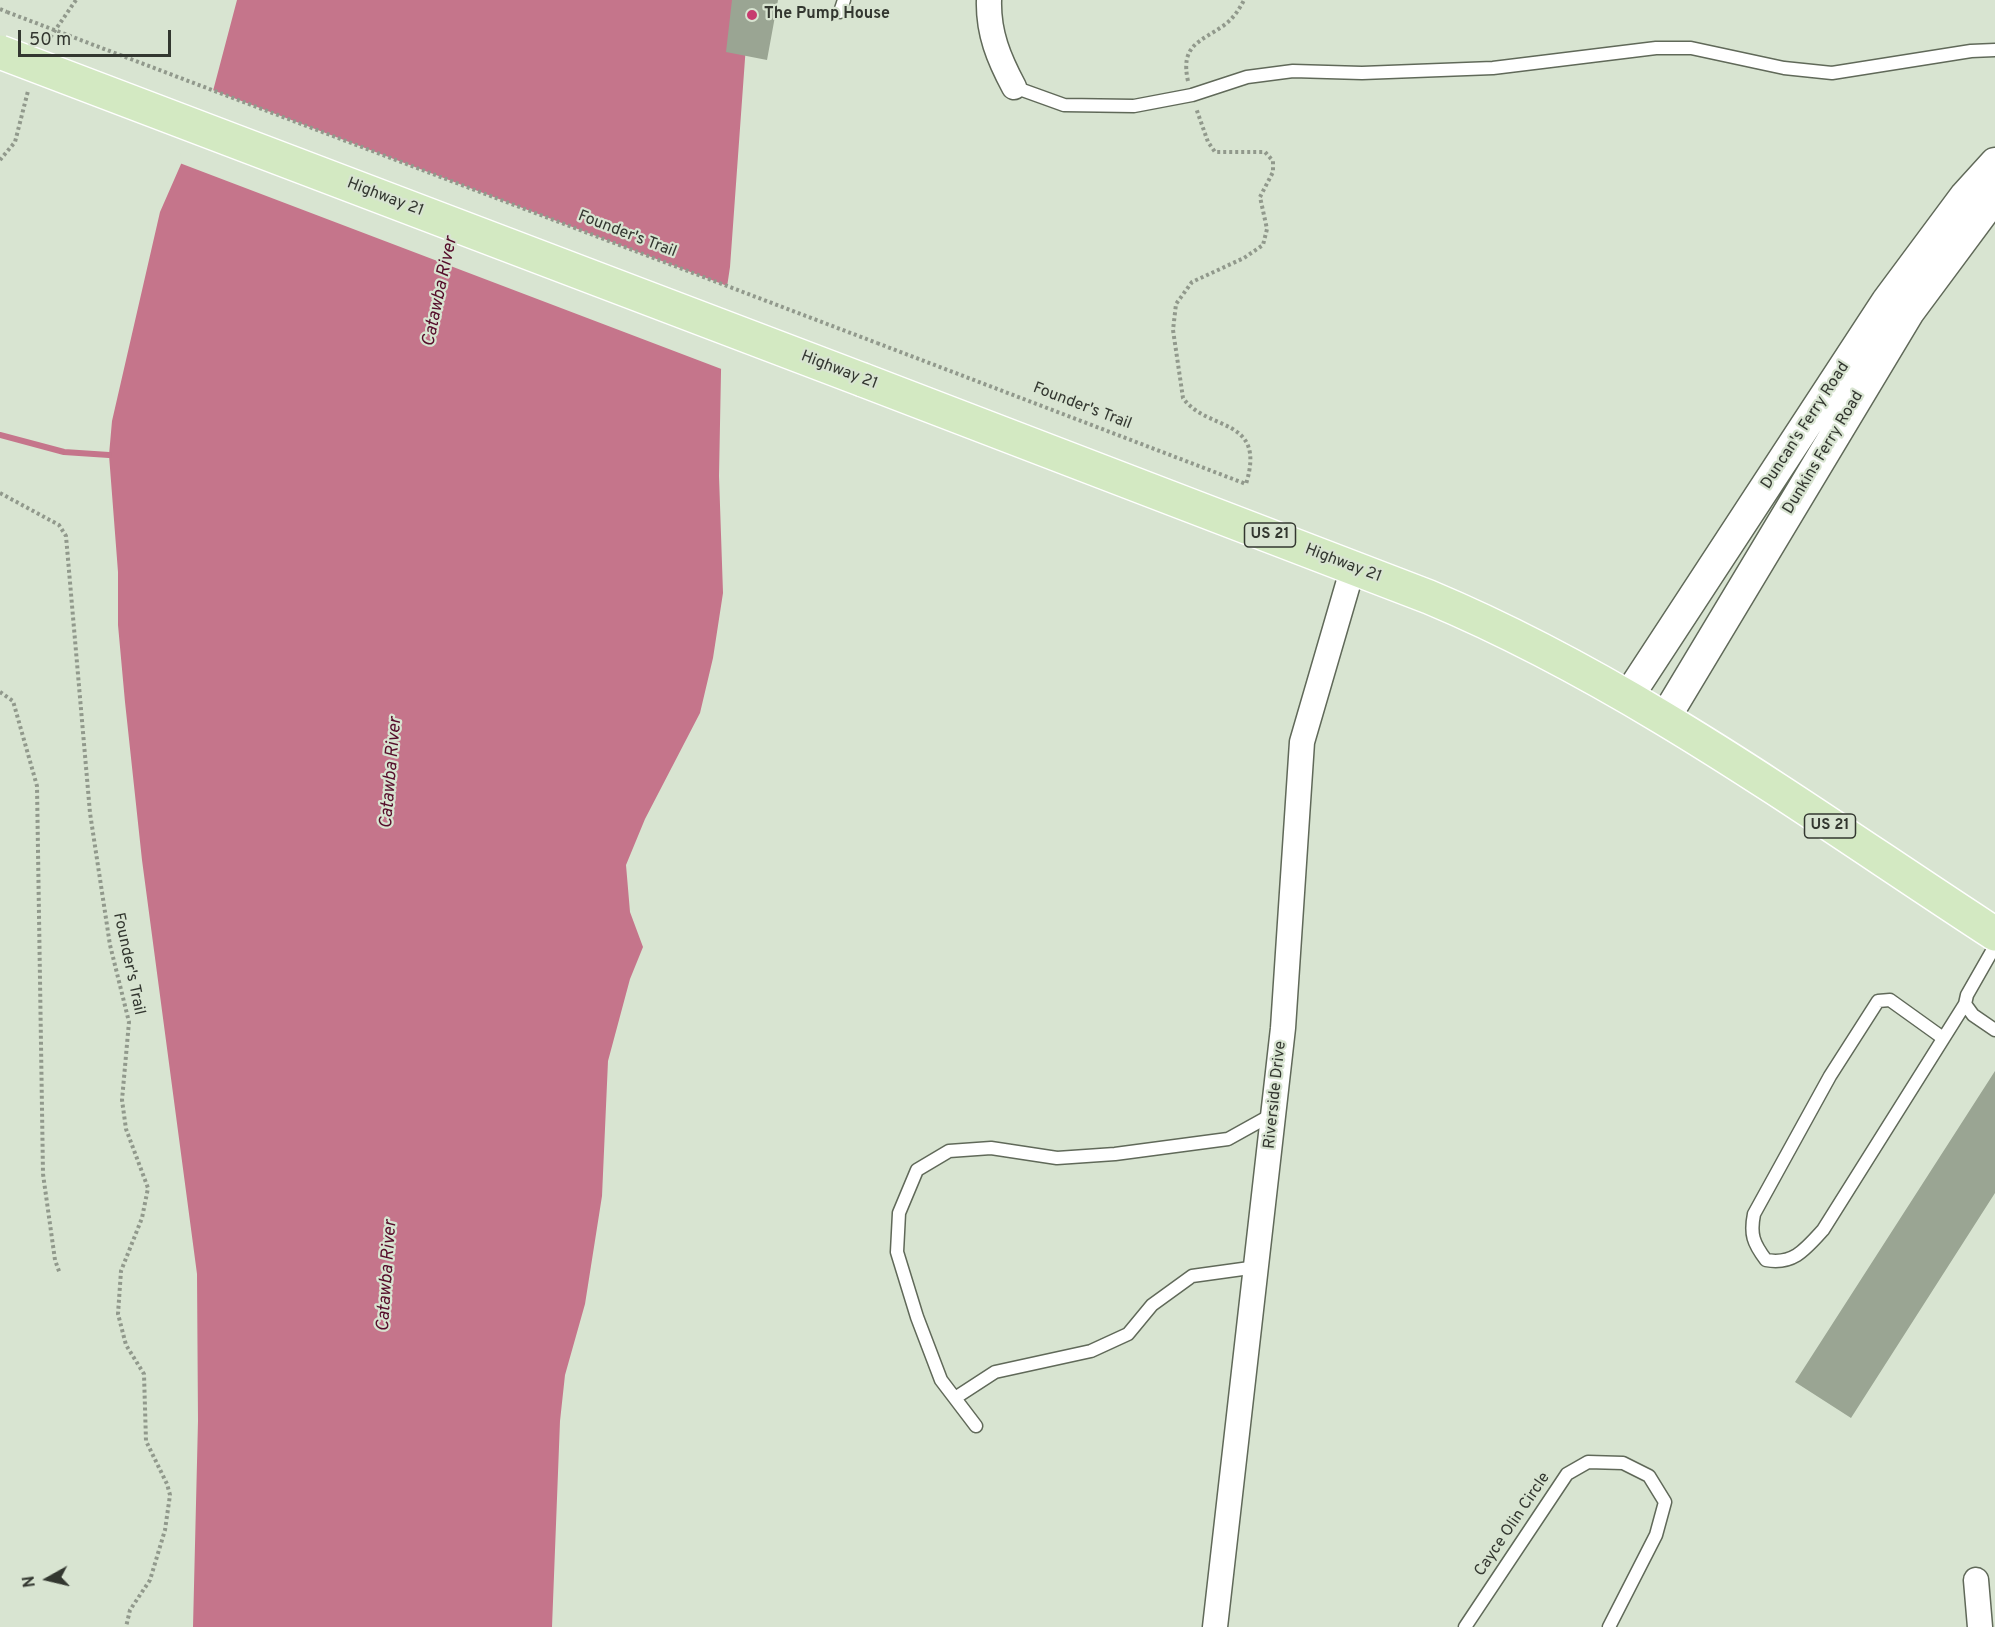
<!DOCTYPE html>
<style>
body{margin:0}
#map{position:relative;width:1995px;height:1627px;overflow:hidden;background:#d8e4d1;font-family:Overpass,sans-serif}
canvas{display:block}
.north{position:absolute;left:18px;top:1549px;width:60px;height:60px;-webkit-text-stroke:4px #d8e4d1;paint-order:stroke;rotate:262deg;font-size:16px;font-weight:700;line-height:24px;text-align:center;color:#333730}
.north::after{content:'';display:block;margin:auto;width:21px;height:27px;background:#333730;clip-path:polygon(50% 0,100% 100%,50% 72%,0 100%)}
.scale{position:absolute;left:18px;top:30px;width:153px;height:27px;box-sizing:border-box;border:3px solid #333730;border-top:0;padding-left:8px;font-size:18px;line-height:21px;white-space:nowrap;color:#333730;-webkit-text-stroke:4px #d8e4d1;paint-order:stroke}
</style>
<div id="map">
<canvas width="1995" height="1627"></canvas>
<div class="north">N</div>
<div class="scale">50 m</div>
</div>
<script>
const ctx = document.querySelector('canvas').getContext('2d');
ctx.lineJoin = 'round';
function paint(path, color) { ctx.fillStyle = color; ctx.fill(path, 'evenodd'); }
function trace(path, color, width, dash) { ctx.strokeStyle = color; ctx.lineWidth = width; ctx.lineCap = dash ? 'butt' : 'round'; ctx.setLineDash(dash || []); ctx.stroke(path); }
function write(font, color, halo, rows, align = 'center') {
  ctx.font = font + ' Overpass,sans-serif'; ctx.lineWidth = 4.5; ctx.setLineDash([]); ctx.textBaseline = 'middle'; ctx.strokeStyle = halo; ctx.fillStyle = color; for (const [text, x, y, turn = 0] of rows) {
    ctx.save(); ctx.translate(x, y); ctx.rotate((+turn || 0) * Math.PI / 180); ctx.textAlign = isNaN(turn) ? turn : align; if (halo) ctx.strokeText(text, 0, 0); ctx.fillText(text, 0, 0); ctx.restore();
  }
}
paint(new Path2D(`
 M237,0H753L747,31L730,267L722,320L719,476L723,593L713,658L700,713L645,819L626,865L630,912L643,947L630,979L608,1061L602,1196L585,1304L565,1375L560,1421L552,1627H193L198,1421L197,1274L142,860L125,702L118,625V572L109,455L112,421L160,212L213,91Z`), '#c5758b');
paint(new Path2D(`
 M210,89L730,287L725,320L724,370L177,162Z`), '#d8e4d1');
trace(new Path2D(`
 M0,435L64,452L109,455`), '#c5758b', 6);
paint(new Path2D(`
 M732,0H778L767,60L726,52Z
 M1995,1071V1193L1851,1418L1795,1382Z`), '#9aa593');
const service = new Path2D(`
 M840,12L844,0
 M1014,87L1064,105L1134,106L1192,95L1247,77L1293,71L1362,73L1493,68L1656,48H1691L1784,68L1832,73L1971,51L1995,50
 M1995,946L1967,995L1965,1004L1973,1015L1995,1030
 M1943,1038L1890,1000L1878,1001L1830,1076L1754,1214C1750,1234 1753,1243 1766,1260C1793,1265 1805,1250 1823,1230L1965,1004
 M955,1398L995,1372L1091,1351L1128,1334L1152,1305L1192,1276L1257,1267
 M976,1426L941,1380L917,1317L897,1252L899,1213L917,1170L949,1151L991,1148L1057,1158L1115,1154L1228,1139L1273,1114
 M1465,1627L1567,1474L1588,1462L1623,1463L1649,1476L1665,1502L1656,1535L1609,1627`);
const minor = new Path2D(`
 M989,0C988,33 999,59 1014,87
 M1976,1580L1980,1627
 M1215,1627L1283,1028L1302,742L1353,567`);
const tertiary = new Path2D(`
 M1628,697L1887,301L1965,196L1995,163
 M1665,718L1909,312L1995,196`);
const primary = new Path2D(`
 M863,380L1429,597C1632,682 1812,815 1995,934`);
trace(service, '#606959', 15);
trace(minor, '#606959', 27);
trace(tertiary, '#606959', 33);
trace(primary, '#fff', 36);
trace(new Path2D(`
 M0,9L7,12
 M47,42L76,0
 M1188,81C1180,45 1200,42 1223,26C1233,19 1239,10 1244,0
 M0,160L15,142L28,91
 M877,343L1246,484C1267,416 1207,432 1183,398L1173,330L1176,304L1192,282L1244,258L1263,245L1267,229L1260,197L1273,172V161L1265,152H1215L1208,142L1196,108
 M0,493L59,525L66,536L90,813L110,945L129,1022L122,1100L126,1129L148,1188L142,1218L121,1271L118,1314L126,1345L144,1374L146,1441L167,1484L170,1495L165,1530L150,1580L130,1610L126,1627
 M0,692L13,701L37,786L43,1174L55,1260L60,1274`), '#91998c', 4, [3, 3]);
trace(service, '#fff', 12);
trace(minor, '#fff', 24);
trace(tertiary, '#fff', 30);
trace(primary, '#d3e9c2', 33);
const primaryBridge = new Path2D(`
 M0,52L863,380`);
trace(primaryBridge, '#fff', 36, []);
trace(new Path2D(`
 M7,12L877,343`), '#91998c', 4, [3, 3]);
trace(primaryBridge, '#d3e9c2', 33);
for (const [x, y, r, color] of [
 [752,15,6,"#c73b6f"]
]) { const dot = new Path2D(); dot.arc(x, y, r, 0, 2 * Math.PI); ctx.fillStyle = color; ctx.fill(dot); trace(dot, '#d8e4d1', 2); }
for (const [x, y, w] of [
 [1270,535,51],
 [1830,826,51]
]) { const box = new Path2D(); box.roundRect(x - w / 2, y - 12, w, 24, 4.5); ctx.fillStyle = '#d8e4d1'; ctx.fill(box); trace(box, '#333730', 1.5); }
write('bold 15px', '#333730', null, [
 ["US 21",1270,535],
 ["US 21",1830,826]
]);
write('bold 16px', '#333730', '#d8e4d1', [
 ["The Pump House",764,15]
], 'left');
write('16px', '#333730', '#d8e4d1', [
 ["Highway 21",385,198,21],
 ["Founder's Trail",627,235,21],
 ["Highway 21",839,371,21],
 ["Founder's Trail",1082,407,21],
 ["Duncan's Ferry Road",1806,426,-57],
 ["Dunkins Ferry Road",1824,453,-59],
 ["Highway 21",1343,564,21],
 ["Founder's Trail",128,964,78],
 ["Riverside Drive",1276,1095,-84],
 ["Cayce Olin Circle",1513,1525,-56]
]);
write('italic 18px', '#550c2a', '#d8e4d1', [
 ["Catawba River",441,292,-78],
 ["Catawba River",392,773,-85],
 ["Catawba River",388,1276,-86]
]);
</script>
